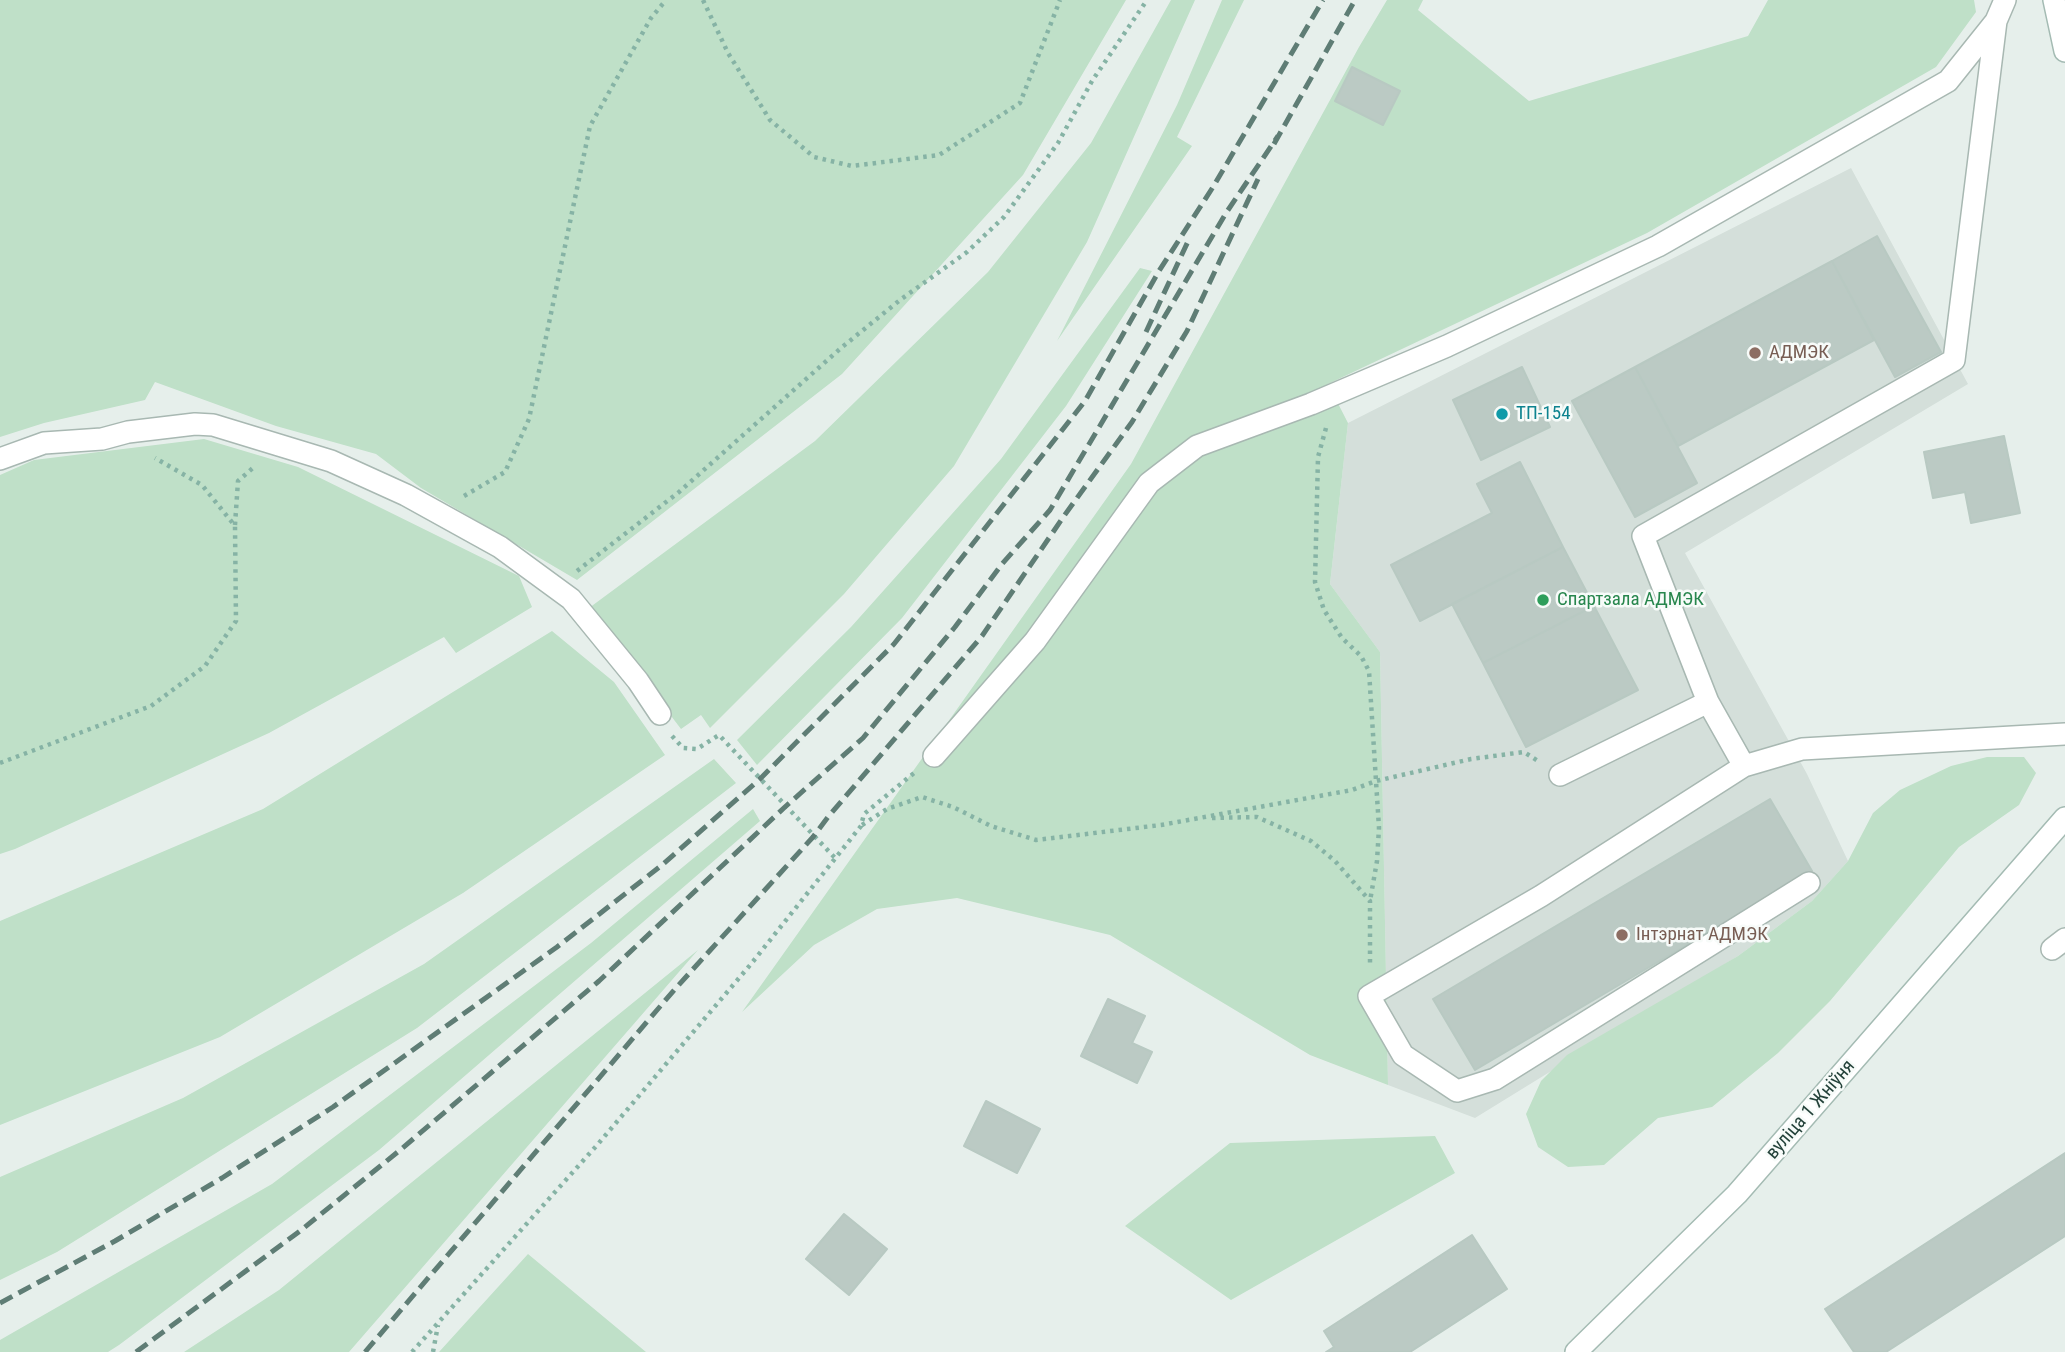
<!DOCTYPE html>
<meta charset="utf-8">
<style>
body{margin:0}
canvas{display:block;background:#e6efeb}
</style>
<canvas width="2065" height="1352"></canvas>
<script>
const ctx = document.querySelector('canvas').getContext('2d');
ctx.lineJoin = 'round';
function paint(path, color) { ctx.fillStyle = color; ctx.fill(path, 'evenodd'); }
function trace(path, color, width, dash) { ctx.strokeStyle = color; ctx.lineWidth = width; ctx.lineCap = dash ? 'butt' : 'round'; ctx.setLineDash(dash || []); ctx.stroke(path); }
function write(font, color, halo, rows, align = 'center') {
  ctx.font = font + ' "Roboto Condensed",sans-serif'; ctx.lineWidth = 5; ctx.setLineDash([]); ctx.textBaseline = 'middle'; ctx.strokeStyle = halo; ctx.fillStyle = color; for (const [text, x, y, turn = 0] of rows) {
    ctx.save(); ctx.translate(x, y); ctx.rotate((+turn || 0) * Math.PI / 180); ctx.textAlign = isNaN(turn) ? turn : align; if (halo) ctx.strokeText(text, 0, 0); ctx.fillText(text, 0, 0); ctx.restore();
  }
}
paint(new Path2D(`
 M1851,168L1968,384L1685,553L1807,774L1848,861L1812,901L1738,956L1475,1118L1388,1085L1380,652L1330,584L1348,423Z`), '#d4dfda');
paint(new Path2D(`
 M0,0H1126L1023,175L842,374L577,580L421,488L376,454L276,426L155,382L145,400L44,423L0,437Z
 M1171,0H1195L1087,242L954,466L844,594L710,728L701,715L681,729L589,608L815,441L988,272L1091,143Z
 M1222,0H1244L1177,137L1192,146L1057,341L1177,105Z
 M1387,0H1423L1418,10L1529,101L1748,36L1768,0H1974L1976,12L1936,67L1647,233L1328,384L1348,423L1330,584L1380,652L1388,1085L1310,1055L1110,935L957,898L877,909L814,945L742,1012L1131,464L1359,47Z
 M1140,268L1152,271L1066,406L902,618L757,765L737,740L851,627L1001,459Z
 M204,439L298,467L519,576L532,607L456,653L444,637L269,733L15,849L0,854V475L34,460Z
 M552,631L614,682L665,755L463,893L220,1037L0,1125V921L263,809Z
 M1987,757H2024L2036,773L2019,805L1959,847L1830,1001L1778,1053L1712,1107L1658,1118L1604,1165L1568,1167L1538,1147L1526,1114L1541,1081L1567,1055L1738,956L1812,901L1848,861L1873,813L1900,790L1951,766Z
 M714,759L736,783L417,1028L57,1252L0,1280V1177L183,1098L424,964Z
 M753,809L760,821L379,1150L119,1345L108,1352H0V1340L272,1184L591,943Z
 M698,950L349,1352H184L279,1290Z
 M1435,1136L1455,1173L1231,1300L1125,1226L1230,1143Z
 M528,1254L646,1352H439Z`), '#bfe0c8');
const building = new Path2D(`
 M1352,67L1400,91L1383,125L1335,101Z
 M1877,236L1941,352L1895,377L1832,261Z
 M1832,261L1874,340L1678,446L1635,367Z
 M1522,367L1550,427L1481,460L1453,400Z
 M1635,367L1697,483L1635,517L1572,401Z
 M2004,436L2020,513L1971,523L1965,492L1933,498L1924,452Z
 M1520,462L1563,547L1420,621L1391,565L1492,513L1477,484Z
 M1563,547L1594,606L1483,663L1452,604Z
 M1594,606L1638,690L1526,747L1483,663Z
 M1770,799L1812,871L1475,1070L1433,999Z
 M1108,999L1145,1016L1132,1043L1152,1052L1137,1083L1081,1056Z
 M986,1101L1040,1129L1017,1173L964,1146Z
 M2065,1153V1236L1886,1352H1854L1825,1309Z
 M844,1214L887,1249L849,1295L806,1259Z
 M1472,1235L1507,1289L1410,1352H1326L1334,1347L1324,1331Z`);
paint(building, '#bbcac4');
trace(building, '#b8c9c2', 2);
const service = new Path2D(`
 M0,459L44,443L102,439L128,432L195,424L213,425L331,461L406,495L500,547L571,599L638,681L660,714
 M934,756L1035,641L1149,483L1197,446L1311,404L1447,346L1658,246L1948,81L1996,21
 M1744,766L1708,702L1643,536L1954,360L1996,21L2005,0
 M1560,775L1708,702
 M1809,883L1495,1079L1457,1091L1403,1055L1369,996L1541,896L1744,766L1802,749L2065,734
 M2052,949L2065,939`);
const secondary = new Path2D(`
 M2054,0L2065,51
 M1576,1352L1737,1194L2065,818`);
trace(service, '#a8b8b2', 24);
trace(secondary, '#a4bbb3', 24);
trace(new Path2D(`
 M703,0L728,53L770,120L814,157L852,166L939,155L1020,103L1060,0
 M1326,428L1318,457L1315,582L1324,610L1342,638L1361,656L1369,671L1379,828L1377,861L1370,901
 M464,496L505,472L529,419L590,126L651,18L666,0
 M235,525L238,481L254,467
 M577,571L679,492L841,348L900,300L967,252L1004,217L1058,143L1092,81L1147,0
 M672,736L683,748L697,749L719,735L836,859
 M0,763L151,706L205,666L236,621L235,526L202,485L155,458
 M1212,818L1257,817L1311,841L1335,861L1370,901V963
 M862,825L887,809L922,797L953,807L991,826L1036,840L1161,825L1352,790L1376,781L1471,759L1524,752L1538,761
 M412,1352L598,1144L751,964L861,826L864,814L914,773
 M433,1352L438,1325`), '#86b3a5', 4.5, [3.5, 5]);
trace(service, '#fff', 21);
trace(secondary, '#fff', 21);
trace(new Path2D(`
 M1274,144L1355,0
 M1146,332L1190,237
 M0,1303L115,1241L222,1178L333,1107L557,947L662,865L761,778L894,644L1085,401L1159,271L1213,187L1323,0
 M136,1352L300,1231L399,1151L599,981L786,806L863,738L955,627L1002,564L1050,510L1226,213L1278,136
 M365,1352L675,989L813,837L828,817L982,636L1064,516L1132,422L1187,331L1258,179`), '#5f7d75', 5, [14, 7]);
for (const [x, y, r, color] of [
 [1755,353,7,"#8d6e63"],
 [1502,414,7,"#0f9aa8"],
 [1543,600,7,"#2e9e5b"],
 [1622,935,7,"#8d6e63"]
]) { const dot = new Path2D(); dot.arc(x, y, r, 0, 2 * Math.PI); ctx.fillStyle = color; ctx.fill(dot); trace(dot, '#f7fbf9', 2.5); }
write('19px', '#785e54', '#f7fbf9', [
 ["АДМЭК",1769,353],
 ["Інтэрнат АДМЭК",1636,935]
], 'left');
write('19px', '#0d838f', '#f7fbf9', [
 ["ТП-154",1516,414]
], 'left');
write('19px', '#27864d', '#f7fbf9', [
 ["Спартзала АДМЭК",1557,600]
], 'left');
write('19px', '#24423a', '#f7fbf9', [
 ["вуліца 1 Жніўня",1811,1110,-49]
]);
</script>
